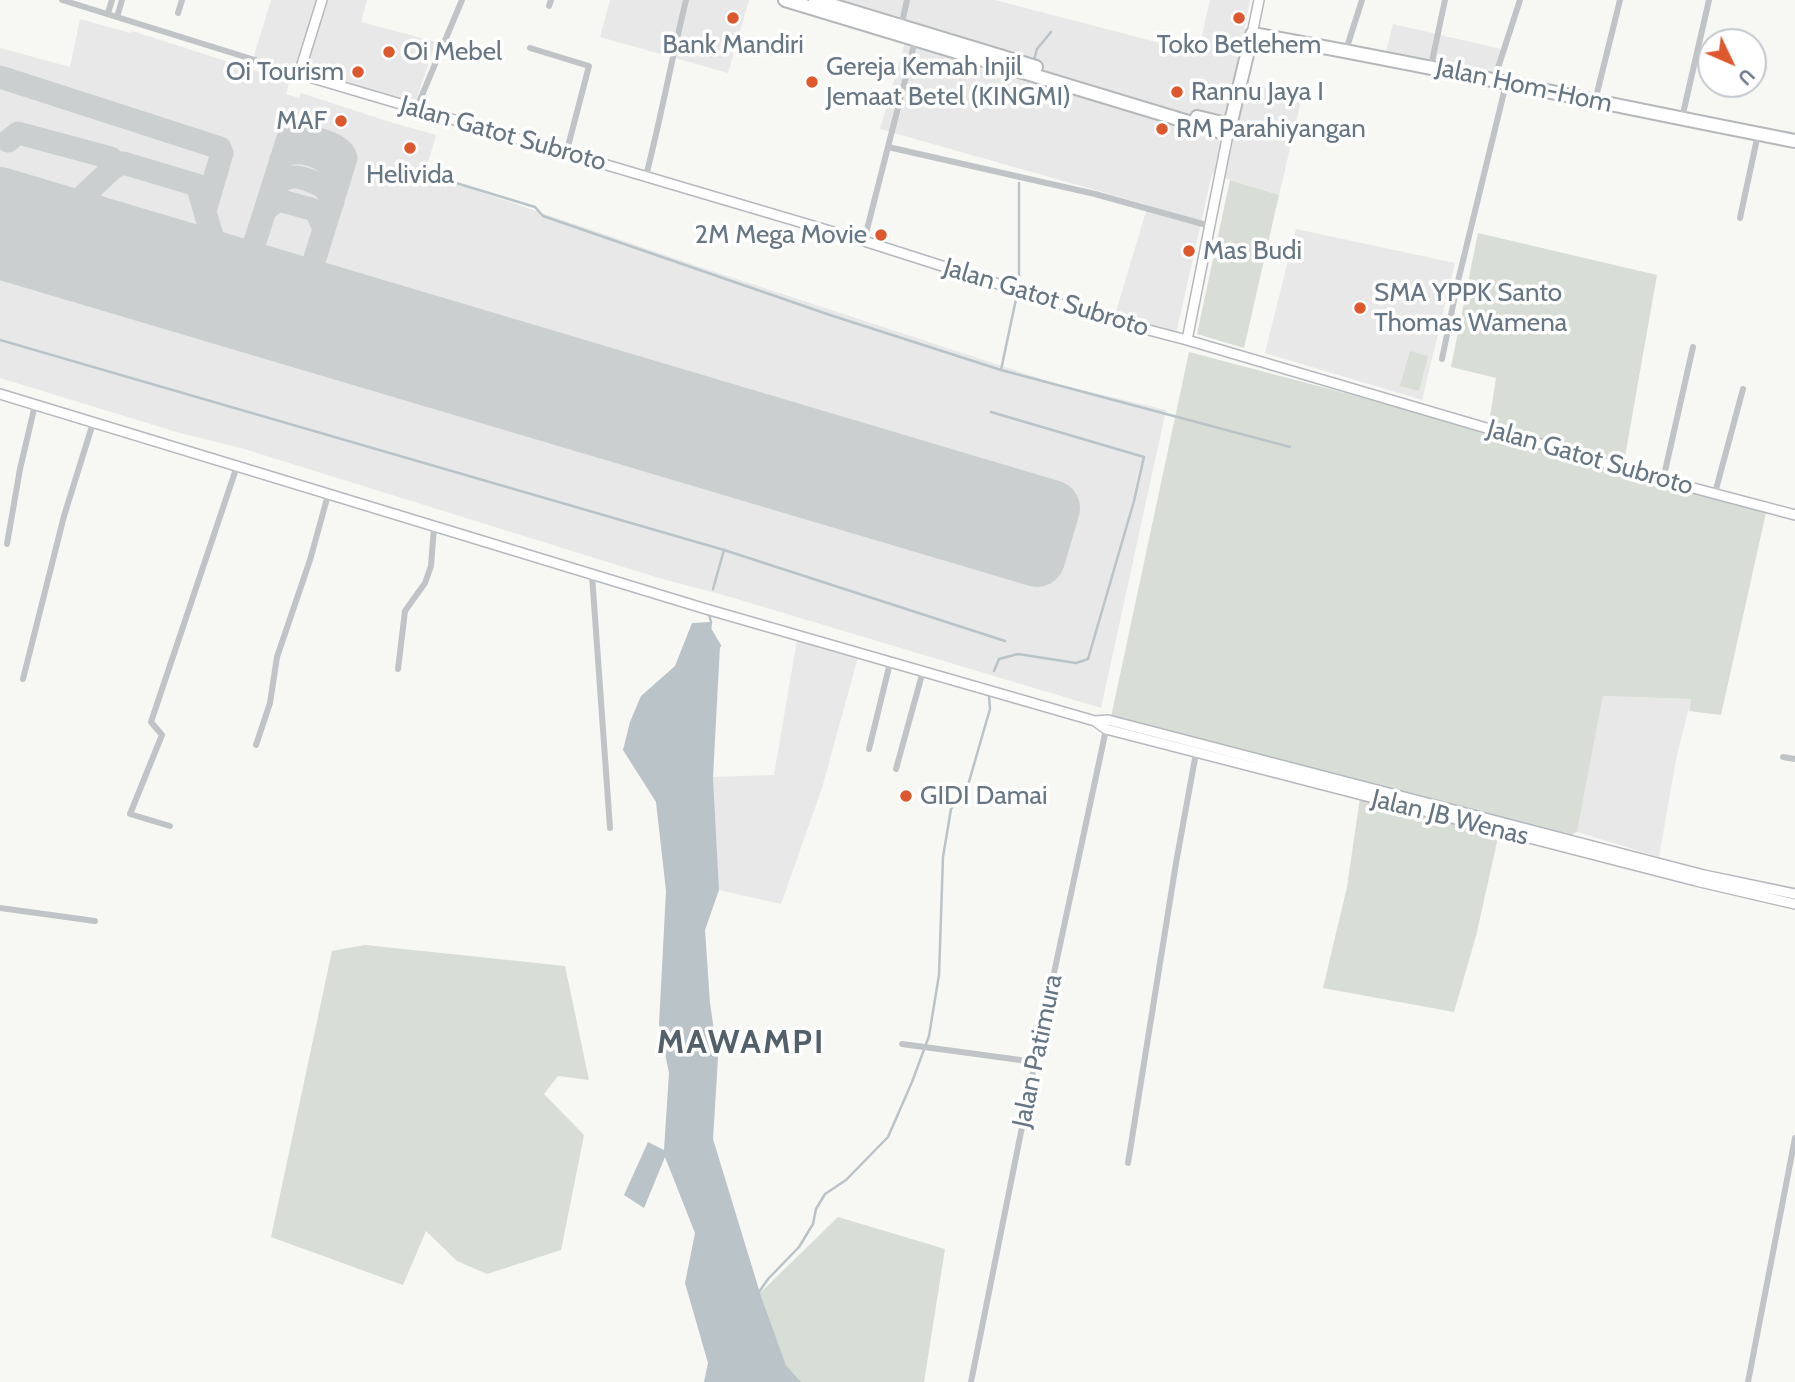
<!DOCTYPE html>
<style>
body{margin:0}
#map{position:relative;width:1795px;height:1382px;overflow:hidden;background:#f7f7f4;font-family:Cabin,sans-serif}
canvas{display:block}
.north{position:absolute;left:1697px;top:28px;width:70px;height:70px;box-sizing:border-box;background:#fff;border:2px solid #c2c8ce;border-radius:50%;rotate:134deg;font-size:19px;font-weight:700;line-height:28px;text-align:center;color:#677684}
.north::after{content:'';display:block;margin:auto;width:24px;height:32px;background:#dd582d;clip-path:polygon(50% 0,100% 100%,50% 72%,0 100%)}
</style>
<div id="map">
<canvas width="1795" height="1382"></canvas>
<div class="north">U</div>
</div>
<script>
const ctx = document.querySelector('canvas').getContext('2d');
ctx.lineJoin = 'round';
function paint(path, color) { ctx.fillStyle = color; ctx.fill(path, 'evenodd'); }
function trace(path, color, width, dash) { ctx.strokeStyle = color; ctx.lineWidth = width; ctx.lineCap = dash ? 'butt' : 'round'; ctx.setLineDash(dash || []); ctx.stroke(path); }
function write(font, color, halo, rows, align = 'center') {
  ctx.font = font + ' Cabin,sans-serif'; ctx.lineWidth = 7; ctx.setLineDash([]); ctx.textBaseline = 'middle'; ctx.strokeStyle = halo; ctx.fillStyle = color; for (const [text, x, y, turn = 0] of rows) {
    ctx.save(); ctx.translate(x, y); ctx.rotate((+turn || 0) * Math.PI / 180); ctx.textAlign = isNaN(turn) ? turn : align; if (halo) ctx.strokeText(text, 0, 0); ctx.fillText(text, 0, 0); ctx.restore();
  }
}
paint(new Path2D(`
 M271,0H367L361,22L436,42L415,103L253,59Z
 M610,0H749L728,73L600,37Z
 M823,0H995L1198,53L1210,0H1250L1235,80L1302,97L1279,195L1212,174L1176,334L1114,318L1148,205L880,129L910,25Z
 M80,19L130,33L132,31L263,73L261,79L269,81L270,78L289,84L286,94L299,98L301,93L390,122L436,135L425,173L700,267L1057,384L1166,410L1101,708L727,596L659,578L241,448L180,433L0,378V48L70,67Z
 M1393,24L1501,49L1493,74L1385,56Z
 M1296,229L1455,263L1422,400L1265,353Z
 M797,640L858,657L822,788L781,904L719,890L713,777L774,775Z
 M1603,696L1691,699L1676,759L1659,857L1577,832Z`), '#e7e8e7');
paint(new Path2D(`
 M1230,180L1279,195L1244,348L1197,334Z
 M1478,233L1657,275L1623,468L1767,508L1721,715L1689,711L1691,699L1603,696L1577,832L1571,835L1111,717L1189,352L1599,460L1489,424L1496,378L1451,367Z
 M1410,351L1428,356L1419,391L1400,386Z
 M1360,798L1499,833L1476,936L1454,1012L1323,988L1347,887Z
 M365,945L565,966L589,1080L558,1076L544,1094L584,1135L561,1250L487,1274L457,1261L426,1231L403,1285L271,1237L332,951Z
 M838,1217L945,1249L924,1382H801L786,1365L760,1293Z`), '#d8ddd5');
paint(new Path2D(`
 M711,622L710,629L720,646L713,777L719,890L705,930L710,1003L718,1058L713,1139L760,1293L786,1365L801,1382H704L708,1363L685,1283L695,1233L665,1157L644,1208L624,1195L648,1142L664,1150L669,1073L659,1024L666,891L656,802L623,750L630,722L641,696L675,666L692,623Z`), '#b9c3c8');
trace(new Path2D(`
 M1034,60L1037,49L1051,32
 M1023,104L1028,84
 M456,183L535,207L543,216L830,315L1001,370L1290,447
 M1019,183V283
 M0,340L724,550L1005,641
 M1001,370L1016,299
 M991,412L1144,457L1134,501L1088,659L1076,663L1018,654L999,659L994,671
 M713,589L724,550
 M708,611L711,622L710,629L720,646
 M759,1292L768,1279L799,1247L813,1224L816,1209L825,1194L846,1180L888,1137L912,1082L929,1036L939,975L943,857L951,809L966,792L990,709L989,696`), '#b9c3c8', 2.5);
trace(new Path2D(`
 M0,77L220,148L222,153L205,211
 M8,141L18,133L111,158L115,163L113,168
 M281,159C295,145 324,157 335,171L337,187
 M272,188C290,170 303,177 324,187L333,202
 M69,209L61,221L59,230L72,242L85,247
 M265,210L276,201H282L311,209L317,213L324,229
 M28,232L40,231L51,226L113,168L123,163L197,185L216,249L231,290
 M183,276C201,275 213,268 216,249
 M239,292L288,138L293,133H298C312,138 342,142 346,158L299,310`), '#cccfd0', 23);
trace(new Path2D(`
 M0,195L1052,508L1037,559L0,251`), '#cccfd0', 56);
const secondary = new Path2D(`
 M322,0L299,74L864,241L1114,321L1187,340L1663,480L1795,515
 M1252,34L1259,0
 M1187,340L1228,134
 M0,394L706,609L1095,721L1108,720L1704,875L1795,894
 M1095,721L1106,729L1696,881L1795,904`);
const highway = new Path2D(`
 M785,0L1228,134L1252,34C1434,66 1614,106 1795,141
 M815,0L1036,67
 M1197,117L1231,125`);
trace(secondary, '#b5b9be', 12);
trace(highway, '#b5b8bb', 16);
trace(new Path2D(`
 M62,0L287,70
 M549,6L551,0
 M108,13L112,0
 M178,13L182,0
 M117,17L122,0
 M901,27L907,0
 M530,48L589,66L566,154
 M1346,50L1362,0
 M1431,66L1445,0
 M1494,80L1520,0
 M1595,101L1620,0
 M417,107L462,0
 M1682,118L1709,0
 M888,147L1095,194L1210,226
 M646,176C661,117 672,58 686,0
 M1740,218L1758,134
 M864,241L916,37
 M1442,359L1458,281L1506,84
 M1663,480L1693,347
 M1715,493L1743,389
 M7,544L20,469L35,405
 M592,575L610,828
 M398,669L405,611L425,583L431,566L434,527
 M23,679L64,516L93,423
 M256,745L270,703L277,657L310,560L328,495
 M869,749L890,663
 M1783,757L1795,759
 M896,769L923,671
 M170,826L130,814L162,735L151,722L237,466
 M0,908L95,921
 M902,1044L1035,1062
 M1128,1163L1176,863L1196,753
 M971,1382L1035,1062L1107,725
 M1748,1382L1795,1138`), '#c0c4c7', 6);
trace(secondary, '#fff', 9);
trace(highway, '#fff', 12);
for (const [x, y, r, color] of [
 [733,18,7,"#dd582d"],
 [1239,18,7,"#dd582d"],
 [389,52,7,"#dd582d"],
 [358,72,7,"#dd582d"],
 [812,82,7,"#dd582d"],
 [1177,92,7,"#dd582d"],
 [341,121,7,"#dd582d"],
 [1162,129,7,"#dd582d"],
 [410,148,7,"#dd582d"],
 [881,235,7,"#dd582d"],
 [1189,251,7,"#dd582d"],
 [1360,308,7,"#dd582d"],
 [906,796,7,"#dd582d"]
]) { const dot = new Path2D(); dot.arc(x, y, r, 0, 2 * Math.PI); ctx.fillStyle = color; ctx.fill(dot); trace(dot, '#fff', 2.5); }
write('26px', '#677684', '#fff', [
 ["Bank Mandiri",733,45,"center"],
 ["Toko Betlehem",1239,45,"center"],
 ["Oi Mebel",403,52],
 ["Gereja Kemah Injil",826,67],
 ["Jemaat Betel (KINGMI)",826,97],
 ["Oi Tourism",344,72,"right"],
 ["Rannu Jaya I",1191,92],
 ["MAF",327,121,"right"],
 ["RM Parahiyangan",1176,129],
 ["Helivida",410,175,"center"],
 ["2M Mega Movie",867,235,"right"],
 ["Mas Budi",1203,251],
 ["SMA YPPK Santo",1374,293],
 ["Thomas Wamena",1374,323],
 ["GIDI Damai",920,796]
], 'left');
write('26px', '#677684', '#fff', [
 ["Jalan Hom-Hom",1524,86,12],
 ["Jalan Gatot Subroto",503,134,16],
 ["Jalan Gatot Subroto",1046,298,17],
 ["Jalan Gatot Subroto",1590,458,16],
 ["Jalan JB Wenas",1450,818,14],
 ["Jalan Patimura",1038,1051,-78]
]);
ctx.letterSpacing = '2px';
write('bold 33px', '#546069', '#fff', [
 ["MAWAMPI",741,1043]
]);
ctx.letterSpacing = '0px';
</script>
